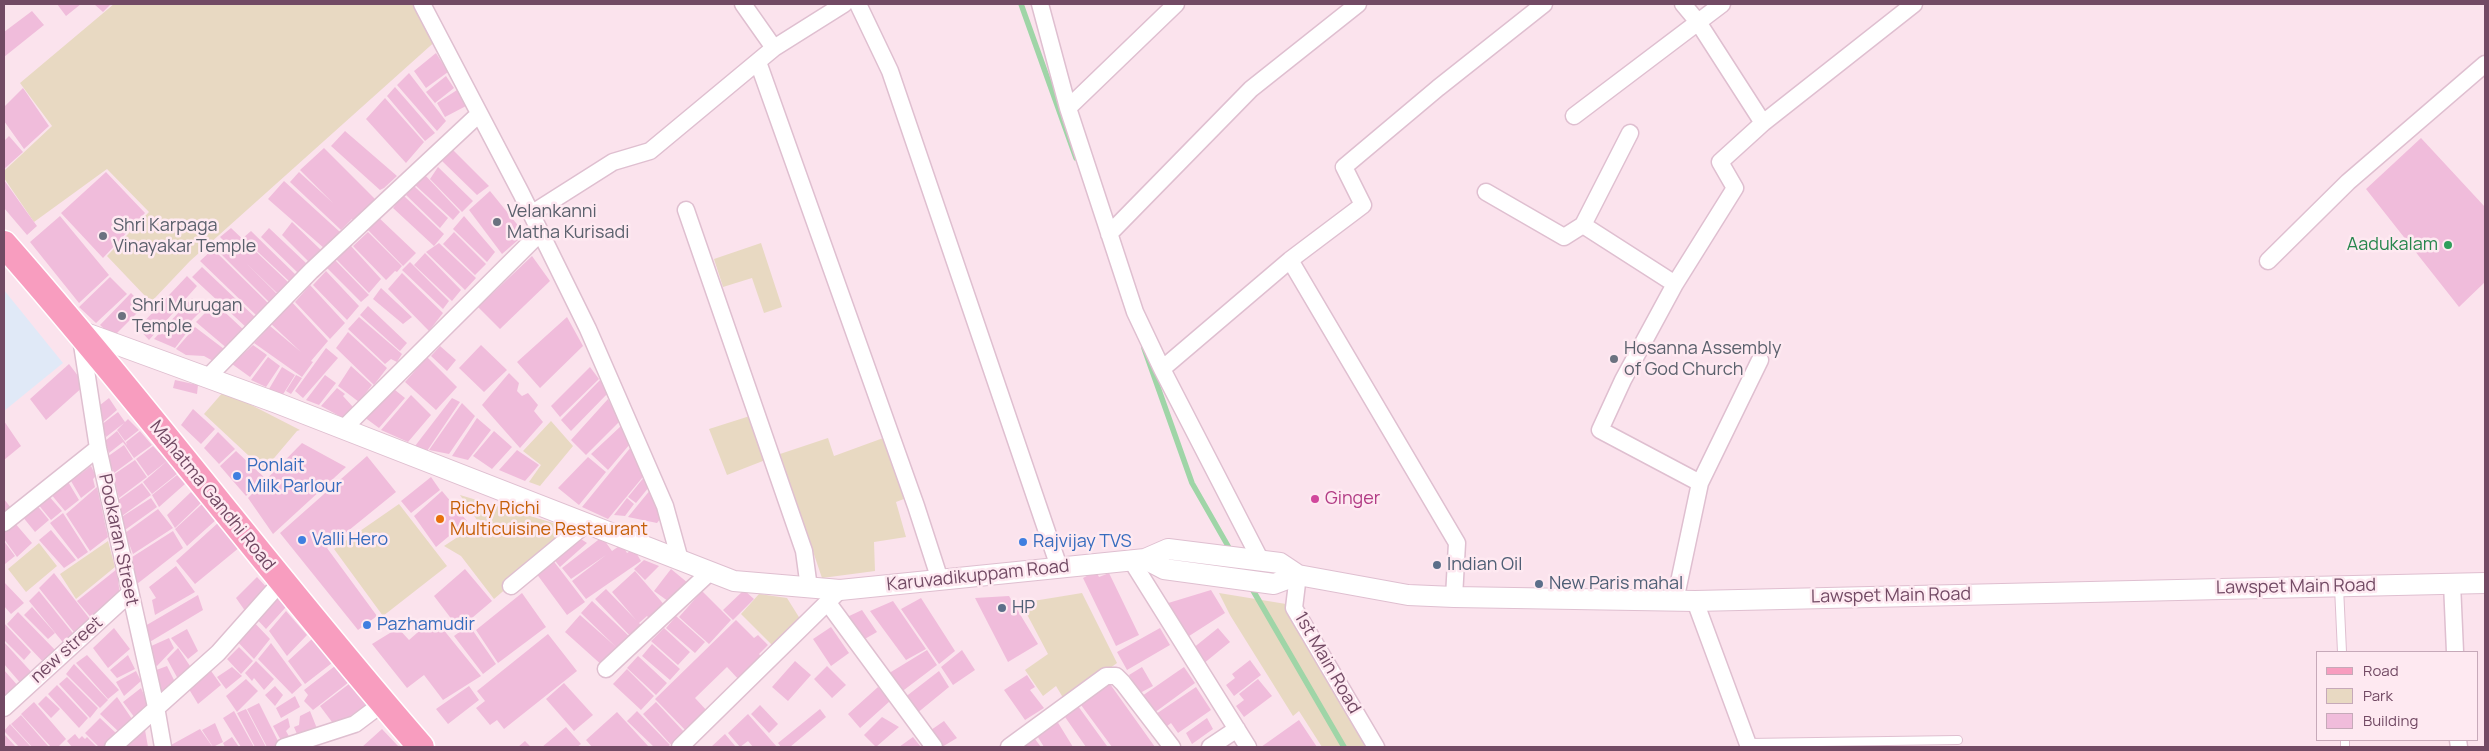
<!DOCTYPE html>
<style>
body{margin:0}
#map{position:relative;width:2489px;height:751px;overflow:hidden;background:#fbe3ed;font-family:Manrope,sans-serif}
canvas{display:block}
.frame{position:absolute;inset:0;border:5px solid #724a64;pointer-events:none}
.legend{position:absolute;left:2316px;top:651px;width:162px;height:90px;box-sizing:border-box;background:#fee9f1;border:1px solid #c6a9b9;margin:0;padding:6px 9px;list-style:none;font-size:15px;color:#724a64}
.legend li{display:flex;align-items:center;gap:10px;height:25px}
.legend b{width:25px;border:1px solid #c6a9b9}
</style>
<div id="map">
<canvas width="2489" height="751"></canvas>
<div class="frame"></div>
<ul class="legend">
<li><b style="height:6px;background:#f89dbf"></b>Road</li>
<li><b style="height:14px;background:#e8d9c2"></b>Park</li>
<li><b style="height:14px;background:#f0bcdb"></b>Building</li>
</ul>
</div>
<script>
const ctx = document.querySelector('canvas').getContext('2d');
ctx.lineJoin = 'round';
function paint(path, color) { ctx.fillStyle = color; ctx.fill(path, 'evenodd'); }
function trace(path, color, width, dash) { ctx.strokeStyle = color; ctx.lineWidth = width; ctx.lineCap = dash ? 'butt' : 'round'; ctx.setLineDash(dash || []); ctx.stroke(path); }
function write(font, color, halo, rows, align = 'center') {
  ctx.font = font + ' Manrope,sans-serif'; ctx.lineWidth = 5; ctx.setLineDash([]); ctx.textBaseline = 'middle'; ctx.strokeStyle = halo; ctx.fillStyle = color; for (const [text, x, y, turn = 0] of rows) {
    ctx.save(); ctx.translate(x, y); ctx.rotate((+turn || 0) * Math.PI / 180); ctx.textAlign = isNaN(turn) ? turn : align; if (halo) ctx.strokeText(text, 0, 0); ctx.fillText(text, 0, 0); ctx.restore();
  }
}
paint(new Path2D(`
 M4,290L63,363L4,411Z`), '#e0e9f7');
paint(new Path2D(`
 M114,4H422L439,38L190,261L153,300L146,297L107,256L149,212L107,169L34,222L4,178V171L52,126L20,83Z
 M761,243L782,307L764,313L752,278L723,287L714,259Z
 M224,391L300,430L297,431L264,470L204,414Z
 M753,415L768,459L727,475L709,429Z
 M551,421L573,446L540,486L529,482L541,465L523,451Z
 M886,437L909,497L896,502L906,537L874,542L875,571L822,578L780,454L828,438L834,456Z
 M460,495L570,528L572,532L494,599L461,556L444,546L479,523Z
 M399,504L447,566L383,616L334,549Z
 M108,541L115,567L76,599L60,574Z
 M39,543L57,566L26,592L8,569Z
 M1082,593L1117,663L1065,701L1056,686L1043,696L1025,670L1048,654L1021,603Z
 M1219,593L1286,604L1368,747H1322L1299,711L1293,716L1230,615Z
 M759,594L787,598L802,622L776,649L741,614Z`), '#e8d9c2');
trace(new Path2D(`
 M1021,4L1076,158
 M1144,348L1192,483L1232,553
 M1251,587L1344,747`), '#9fd5a7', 5.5);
paint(new Path2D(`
 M57,4H81L66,16Z
 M94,4H111L103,12Z
 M32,11L44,25L4,57V32Z
 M436,53L448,72L426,88L414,71Z
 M409,73L446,121L437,131L397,85Z
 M446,76L454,88L435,103L426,92Z
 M395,87L435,133L425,141L387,96Z
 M23,88L49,126L24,149L4,121V107Z
 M457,90L466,106L445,117L437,103Z
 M385,98L424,142L406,163L366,119Z
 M345,131L397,176L384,188L380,190L331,146Z
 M9,136L23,152L4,169V141Z
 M2421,138L2485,207V282L2459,307L2366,189Z
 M324,148L375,199L355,222L352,219L341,230L290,182L299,172L333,203L300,170Z
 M452,149L489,186L477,195L442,161Z
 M438,167L473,201L462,212L430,179Z
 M106,172L145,213L103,258L61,213Z
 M423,173L460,212L453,220L413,183Z
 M4,180L26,211L19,217L26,211L37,226L27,235L4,208Z
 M284,181L340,232L325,249L268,199Z
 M414,186L448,218L440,228L406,195Z
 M490,191L525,234L502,254L469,210Z
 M403,195L444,234L434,246L393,208Z
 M60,216L109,275L79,303L30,242Z
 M377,216L416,253L403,266L367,229Z
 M464,216L495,252L487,262L453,229Z
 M292,222L322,251L310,263L282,235Z
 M231,228L288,282L277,293L247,264L277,294L269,302L217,250L225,242L220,237Z
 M269,228L306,263L298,273L261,237Z
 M251,231L296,275L290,282L243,238Z
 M368,232L402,266L397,272L395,271L386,280L353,246Z
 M454,232L486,264L475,275L443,244Z
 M439,243L476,278L465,290L426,252Z
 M351,246L381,279L369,293L336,259Z
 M213,249L270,305L258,317L200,261Z
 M425,253L461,290L452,301L414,265Z
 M532,256L550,281L500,329L478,307Z
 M335,260L369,295L361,302L327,268Z
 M410,262L449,301L443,309L402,270Z
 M202,267L257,319L248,329L192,277Z
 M326,271L359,306L347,320L313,285Z
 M402,273L443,313L429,331L388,289Z
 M187,276L197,286L149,340L138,328Z
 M110,277L127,294L96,323L79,307Z
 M310,285L345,323L330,339L295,302Z
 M381,288L412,317L403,324L373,299Z
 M131,293L144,306L113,337L100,325Z
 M192,298L203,309L189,323L191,327L175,348L154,339Z
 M290,300L328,341L311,361L313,362L302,377L254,343L270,326L301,352L268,321Z
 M215,303L246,332L229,350L196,322Z
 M368,306L407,343L400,351L360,315Z
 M359,317L402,354L397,362L391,359L385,364L348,329Z
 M567,317L583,346L540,388L517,362Z
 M195,327L224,349L213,361L204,356L186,355L176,349Z
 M348,332L387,368L374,385L336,348Z
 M253,345L267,355L250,377L232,364Z
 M481,345L507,370L484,392L459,368Z
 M440,346L456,360L447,371L431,356Z
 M326,348L338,358L303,398L295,391Z
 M268,357L280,366L266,387L251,380Z
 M427,357L457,387L436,410L405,382Z
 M69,364L85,385L46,420L30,399Z
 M351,366L372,385L359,402L338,386Z
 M282,367L295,375L282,396L269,389Z
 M590,367L599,379L560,417L551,406Z
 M509,373L519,383L517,391L522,396L528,393L538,405L534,411L543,422L520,448L482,405Z
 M296,375L302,378L291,394L286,391Z
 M325,375L336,383L319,405L306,400Z
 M175,380L198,385L197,394L173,388Z
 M600,380L608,393L571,431L561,420Z
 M390,386L405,398L379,428L364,417Z
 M337,388L345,394L343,396L353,407L343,418L321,406Z
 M411,395L431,415L408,442L381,430Z
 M109,398L117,410L102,423L95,409Z
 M452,398L460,402L427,451L415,446Z
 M608,399L620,421L586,455L571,440Z
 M462,403L475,416L449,454L429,450Z
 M193,409L215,429L201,444L181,425Z
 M118,412L125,422L128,419L139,430L125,441L117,430L124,423L106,437L101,425Z
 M477,418L491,430L468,460L452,456Z
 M4,421L21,446L4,460Z
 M621,426L630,444L608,470L591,454Z
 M117,431L127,445L126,442L140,431L152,445L134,458L123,442L109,453L105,441Z
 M494,431L512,447L492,469L473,456Z
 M218,432L235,449L219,464L204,448Z
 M302,443L346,467L273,534L248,498Z
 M124,445L133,459L114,473L107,457Z
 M153,446L167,461L148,476L136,459Z
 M631,447L647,472L608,519L582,507Z
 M517,450L539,465L525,481L499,470Z
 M236,451L265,478L246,496L220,466Z
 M367,456L396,492L327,548L377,616L358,630L280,533Z
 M588,457L606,472L579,505L558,488Z
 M135,460L147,477L119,498L113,475Z
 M167,461L177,474L152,494L143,482Z
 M91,466L96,476L93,479L95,487L81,498L71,481Z
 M177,475L185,484L159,507L152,495Z
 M645,476L649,487L636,503L628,497Z
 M431,477L440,490L411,513L401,501Z
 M67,480L79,500L65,511L50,493Z
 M142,483L151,495L122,516L117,501Z
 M97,487L108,537L90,551L66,514Z
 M651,489L661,518L657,523L628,517Z
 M442,491L467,521L436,547L414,516Z
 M191,492L201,503L175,528L167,515Z
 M47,494L62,511L51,520L37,503Z
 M151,498L157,507L125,530L120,518Z
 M627,498L634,504L625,516L614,515Z
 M4,499L11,508L4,513Z
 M36,504L49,520L35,532L22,516Z
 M202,504L217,519L187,546L175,529Z
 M158,509L173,528L133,554L125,533Z
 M63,513L88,552L78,559L50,523Z
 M14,522L32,543L17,557L4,539V528Z
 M219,522L240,547L195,584L176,561Z
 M51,530L76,560L64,568L39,540Z
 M173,531L183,548L137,584L129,559Z
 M578,537L587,543L560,567L552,557Z
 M602,537L612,551L622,544L627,553L634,549L641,561L586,599L572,581L606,555L571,579L562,568Z
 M4,541L15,556L5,564L4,562Z
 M552,559L585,602L567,615L536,573Z
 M644,560L659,566L645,580L634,569Z
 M176,566L195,592L155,615L152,600L156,598L149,587Z
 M117,569L120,597L94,621L77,601Z
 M465,569L492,601L459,629L434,596Z
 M671,569L688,583L672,604L654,591Z
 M635,571L667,608L652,622L647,616L639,623L644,628L633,639L595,599L606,589L636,620L612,592Z
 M1096,571L1099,577L1109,573L1139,635L1116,646L1083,578Z
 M54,573L93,623L77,636L39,588Z
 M257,577L271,592L248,615L236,598Z
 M4,582L24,603L11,614L4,606Z
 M744,590L754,599L733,620L723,610Z
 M1211,590L1225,613L1186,638L1165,604Z
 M39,591L76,637L66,646L29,601Z
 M702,591L731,620L709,644L679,617Z
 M274,593L286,607L266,629L253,615Z
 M522,593L546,627L498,663L476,630Z
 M198,595L203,610L148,643L145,626Z
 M1009,596L1038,644L1008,662L975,598Z
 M921,598L955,651L939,664L901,609Z
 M592,601L632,639L604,667L565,632L580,615L616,647L581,613Z
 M893,601L926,649L906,660L870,611Z
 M32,607L55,633L48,639L24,615Z
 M862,610L877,632L863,640L847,617Z
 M286,611L307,635L287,656L269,631Z
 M18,612L59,654L46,665L7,624Z
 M676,616L705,642L695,653L666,628Z
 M250,618L270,639L254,659L233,637Z
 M434,618L481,676L443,700L424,675L407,688L372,644L398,628L409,640Z
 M736,620L754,638L758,635L768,645L759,654L764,659L740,681L727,667L695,698L709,713L688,733L655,699Z
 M4,623L31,652L24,660L4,640Z
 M469,625L496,664L483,674L454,636Z
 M831,627L849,653L831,666L813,639Z
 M114,628L130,649L108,668L93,648Z
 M664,628L690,652L678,665L651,641Z
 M1160,628L1170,645L1127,670L1117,652Z
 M1218,628L1230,642L1203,664L1192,649Z
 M187,629L198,651L188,659L171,638Z
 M548,634L577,671L504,729L497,720L490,725L476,708L485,701L477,691Z
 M169,638L174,648L157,666L153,663L149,647Z
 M313,638L332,663L305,684L288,661Z
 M4,642L35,676L23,686L4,664Z
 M271,643L302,685L292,694L258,659Z
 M652,644L680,669L670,680L642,656Z
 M239,647L253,661L241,674L227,659Z
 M178,648L192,669L178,679L167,659Z
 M927,650L937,665L900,693L886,675Z
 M962,650L975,670L953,685L941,667Z
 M87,655L119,690L108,699L76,663Z
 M128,655L135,669L117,678L110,670Z
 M638,656L667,683L656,695L627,668Z
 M1250,660L1261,675L1234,696L1226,685L1235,678L1232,674Z
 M256,661L274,679L264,690L254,678L252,681L245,673Z
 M795,661L811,675L788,701L772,687Z
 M74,664L108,700L100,708L66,674Z
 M167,666L176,684L159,696L151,672Z
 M335,666L349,682L313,710L304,701L308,695L304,690Z
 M827,666L846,685L832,698L814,679Z
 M232,667L242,676L226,689L217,677Z
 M1142,667L1153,686L1140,693L1129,675Z
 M1184,667L1195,683L1154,713L1142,696Z
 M209,668L221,685L198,704L187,686Z
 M627,669L654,696L641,710L613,684Z
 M4,670L19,687L4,701Z
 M136,671L141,681L124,696L116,682Z
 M939,671L949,687L916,714L904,698Z
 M1027,675L1035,687L1030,690L1044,708L1025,720L1004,690Z
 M67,677L98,708L90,718L59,684Z
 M246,679L258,691L237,712L226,696Z
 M1258,679L1272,696L1244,717L1236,706L1244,700L1239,694Z
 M564,683L593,715L574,731L546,699Z
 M349,684L367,705L335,726L320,706Z
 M1110,684L1155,747H1112L1081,705Z
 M57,685L88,718L79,728L48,694Z
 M275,686L283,695L275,706L265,695Z
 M469,686L479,700L448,724L436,709Z
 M878,687L890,701L860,728L848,714Z
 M1196,687L1211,710L1178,733L1171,723L1166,727L1156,714Z
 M141,688L149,706L135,718L123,702Z
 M46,696L60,709L51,718L38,704Z
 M295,696L300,707L281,718L276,708Z
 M117,697L132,719L120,733L100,714Z
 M34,702L66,739L58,747H51L21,714Z
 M656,702L686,734L673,747L643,714Z
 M259,703L280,745L275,747H267L247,709Z
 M760,705L778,724L769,733L751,714Z
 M1078,706L1107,746L1106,747H1086L1065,717Z
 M246,709L266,747H255L237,713Z
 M820,709L826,717L790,747H781L778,743Z
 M234,711L254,747H241L223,718Z
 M310,711L318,731L299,739L294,727L299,725L300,716Z
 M637,711L670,745L667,747H654L627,721Z
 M617,712L649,747H592L586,740Z
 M748,714L777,747H753L748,741L740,747L728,733Z
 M21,715L49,747H32L11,724Z
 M882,717L899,727L876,747L864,735Z
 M100,718L117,734L104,747H99L85,733Z
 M288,718L290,727L286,731L291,740L283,744L273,726Z
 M1207,718L1213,729L1192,744L1186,733Z
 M1299,720L1317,747H1261Z
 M944,721L957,738L942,747L931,730Z
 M1057,721L1073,747H1044L1036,734Z
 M215,723L223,742L213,747L202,730Z
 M10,724L31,747H19L4,731Z
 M566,727L581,744L577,747H542Z
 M200,729L212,746L210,747H171V745Z
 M382,729L399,747H362Z
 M145,730L148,747H126Z
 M4,734L16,747H4Z
 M75,734L79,739L82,736L85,739L87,737L97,747H72L67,741Z
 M725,734L736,747H711Z
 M232,737L239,747H225L223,743Z
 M913,737L921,747H899Z
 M1035,739L1041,747H1023Z
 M525,741L531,747H518Z`), '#f0bcdb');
const service = new Path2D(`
 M2339,587L2342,652
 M2345,740V747
 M1747,743L1958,740`);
const minor = new Path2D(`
 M422,4L521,193L588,329L665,506L680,560
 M743,4L774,48
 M858,4L890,71L1059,567
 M1040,4L1068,108L1176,4
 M1683,4L1698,22L1763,123L1914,4
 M758,62L916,506L940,580
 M1068,108L1135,312L1162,369L1261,561
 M1574,116L1722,4
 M1486,192L1564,237L1583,225L1675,284L1735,188L1720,162L1763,123
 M686,210L804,551L809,588
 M531,214L613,162L650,151L774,48L844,4
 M1583,225L1630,133
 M1109,234L1251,89L1358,4
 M1290,260L1457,543L1454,597
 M2268,261L2348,182L2485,64
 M1675,284L1623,380L1600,430L1700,483
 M81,338L98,448L156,707L163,747
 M1162,369L1290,260L1363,205L1344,167L1438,88L1544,4
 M207,378L311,271L479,114
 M343,429L540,233
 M4,523L98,448
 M1131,560L1248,747
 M1298,575L1294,608L1376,747
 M2452,583L2455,652
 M511,586L586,524
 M1675,601L1700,483L1760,360
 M1695,601L1749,747
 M828,603L934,747
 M606,669L710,572
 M4,708L130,593
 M2458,740L2459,747
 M113,747L218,653L281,582
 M284,747L355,724L383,703
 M680,747L840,590
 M1009,747L1106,676H1116L1123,683L1172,747
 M1210,747L1237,729`);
const tertiary = new Path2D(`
 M80,331L277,403L734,581L840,590L1145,559L1168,549L1280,563L1298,575L1408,595L1454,597L1695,601L2485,583
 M1145,559L1164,569L1274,584L1298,575`);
const primary = new Path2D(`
 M4,244C148,408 278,583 421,747`);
trace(service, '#dfbfd0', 10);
trace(minor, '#dfbfd0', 19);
trace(tertiary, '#dfbfd0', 22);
trace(primary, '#fff', 29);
trace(service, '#fff', 8);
trace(minor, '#fff', 16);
trace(tertiary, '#fff', 20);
trace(primary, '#f89dbf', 26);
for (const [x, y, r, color] of [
 [497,222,5,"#6b7280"],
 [103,236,5,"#6b7280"],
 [2448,245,5,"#2e9e5b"],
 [122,316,5,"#6b7280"],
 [1614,359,5,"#6b7280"],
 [237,476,5,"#3f7fe0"],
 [1315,499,5,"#d1479c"],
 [440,519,5,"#e8710a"],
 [302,540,5,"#3f7fe0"],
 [1023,542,5,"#3f7fe0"],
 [1437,565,5,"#5c6f8a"],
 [1539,584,5,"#5c6f8a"],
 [1002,608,5,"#5c6f8a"],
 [367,625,5,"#3f7fe0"]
]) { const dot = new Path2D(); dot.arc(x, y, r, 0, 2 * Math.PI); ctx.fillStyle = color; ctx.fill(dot); trace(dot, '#fee9f1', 2); }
write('18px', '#5b616d', '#fee9f1', [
 ["Velankanni",507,212],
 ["Matha Kurisadi",507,233],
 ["Shri Karpaga",113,226],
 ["Vinayakar Temple",113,247],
 ["Shri Murugan",132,306],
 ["Temple",132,327],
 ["Hosanna Assembly",1624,349],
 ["of God Church",1624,370]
], 'left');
write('18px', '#27864d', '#fee9f1', [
 ["Aadukalam",2438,245]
], 'right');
write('18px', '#366cbe', '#fee9f1', [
 ["Ponlait",247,466],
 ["Milk Parlour",247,487],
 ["Valli Hero",312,540],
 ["Rajvijay TVS",1033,542],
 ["Pazhamudir",377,625]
], 'left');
write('18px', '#724a64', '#fee9f1', [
 ["Mahatma Gandhi Road",212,496,51],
 ["Pookaran Street",118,540,78],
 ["Karuvadikuppam Road",978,576,-6],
 ["Lawspet Main Road",2296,587,-1],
 ["Lawspet Main Road",1891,596,-1],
 ["new street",67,650,-42],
 ["1st Main Road",1327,663,60]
]);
write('18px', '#b23c85', '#fee9f1', [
 ["Ginger",1325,499]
], 'left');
write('18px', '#c56008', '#fee9f1', [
 ["Richy Richi",450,509],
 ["Multicuisine Restaurant",450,530]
], 'left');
write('18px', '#4e5e75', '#fee9f1', [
 ["Indian Oil",1447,565],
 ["New Paris mahal",1549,584],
 ["HP",1012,608]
], 'left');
</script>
